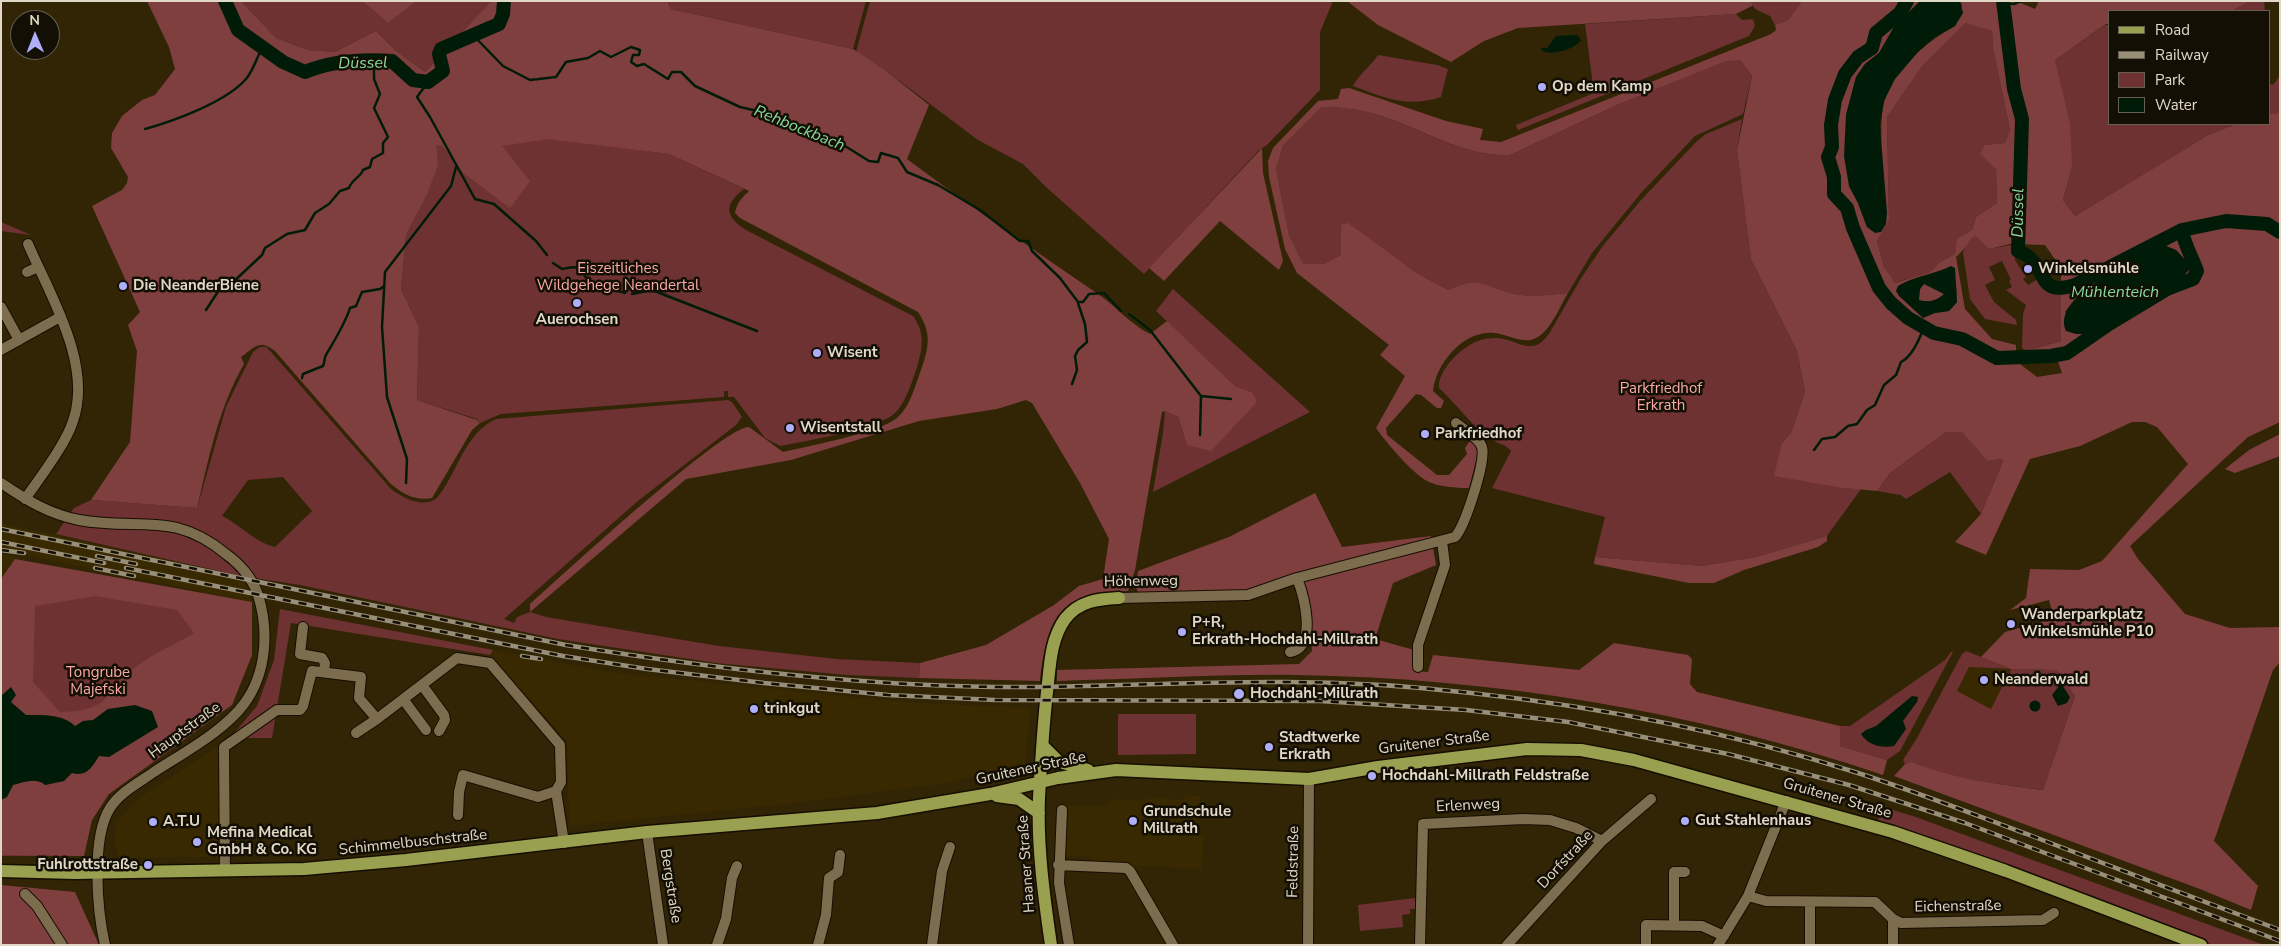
<!DOCTYPE html>
<meta charset="utf-8">
<style>
body{margin:0}
#map{position:relative;width:2281px;height:946px;overflow:hidden;background:#312506;font-family:"Nunito Sans",sans-serif}
canvas{display:block}
.frame{position:absolute;inset:0;border:2px solid #e1d9c8;pointer-events:none}
.legend{position:absolute;left:2108px;top:10px;width:162px;height:115px;box-sizing:border-box;background:#140f04;border:1px solid #666052;margin:0;padding:6px 9px;list-style:none;font-size:15px;color:#e1d9c8}
.legend li{display:flex;align-items:center;gap:10px;height:25px}
.legend b{width:25px;border:1px solid #666052}
.north{position:absolute;left:10px;top:10px;width:50px;height:50px;box-sizing:border-box;background:#140f04;border:1px solid #666052;border-radius:50%;rotate:359deg;font-size:14px;font-weight:700;line-height:20px;text-align:center;color:#e1d9c8}
.north::after{content:'';display:block;margin:auto;width:18px;height:22px;background:#aeaefa;clip-path:polygon(50% 0,100% 100%,50% 72%,0 100%)}
</style>
<div id="map">
<canvas width="2281" height="946"></canvas>
<div class="frame"></div>
<ul class="legend">
<li><b style="height:6px;background:#99a150"></b>Road</li>
<li><b style="height:6px;background:#998f78"></b>Railway</li>
<li><b style="height:14px;background:#6e3232"></b>Park</li>
<li><b style="height:14px;background:#001c08"></b>Water</li>
</ul>
<div class="north">N</div>
</div>
<script>
const ctx = document.querySelector('canvas').getContext('2d');
ctx.lineJoin = 'round';
function paint(path, color) { ctx.fillStyle = color; ctx.fill(path, 'evenodd'); }
function trace(path, color, width, dash) { ctx.strokeStyle = color; ctx.lineWidth = width; ctx.lineCap = dash ? 'butt' : 'round'; ctx.setLineDash(dash || []); ctx.stroke(path); }
function write(font, color, halo, rows, align = 'center') {
  ctx.font = font + ' "Nunito Sans",sans-serif'; ctx.lineWidth = 5; ctx.setLineDash([]); ctx.textBaseline = 'middle'; ctx.strokeStyle = halo; ctx.fillStyle = color; for (const [text, x, y, turn = 0] of rows) {
    ctx.save(); ctx.translate(x, y); ctx.rotate((+turn || 0) * Math.PI / 180); ctx.textAlign = isNaN(turn) ? turn : align; if (halo) ctx.strokeText(text, 0, 0); ctx.fillText(text, 0, 0); ctx.restore();
  }
}
paint(new Path2D(`
 M1,523L241,576L252,602L1,550Z
 M1,554L16,557L1,579Z
 M493,650L617,673L905,702L1031,708L1025,764L948,783L778,805L569,826L567,741L490,655Z
 M1969,667L2011,669L1991,709L1957,691Z
 M230,738L232,857L118,858L114,841L117,822L136,800Z
 M1185,795L1200,796L1198,834L1204,835L1202,869L1091,863V857L1065,856L1068,805L1103,807L1112,799L1146,801V797L1184,800Z`), '#392901');
paint(new Path2D(`
 M241,1H362L388,23L417,1H491L425,72L395,50L376,31L335,52L308,50L276,38Z
 M667,1H866L853,49L671,9Z
 M870,1H1333L1320,32V90L1266,146L1259,150L1144,274L1046,187L1023,164L978,140L885,70L856,52Z
 M1747,1H1802L1788,20L1775,25L1770,16L1757,10Z
 M2250,1H2264L2265,11H2232Z
 M1736,14L1742,20L1753,19L1755,26L1749,36L1518,130L1516,125L1594,93L1585,24Z
 M1967,22L1992,31L1993,48L2010,130L2005,143L1986,145L1996,169L1997,203L1976,217L1972,230L1958,239L1955,254L1940,262L1930,272L1894,283L1884,267L1877,241L1889,221L1887,117L1923,65Z
 M2105,25H2110V124H2236L2208,135L2075,216L2063,200L2072,167L2055,60Z
 M1378,55L1437,65L1448,69L1441,97C1407,108 1385,98 1353,86C1359,74 1370,67 1378,55Z
 M1727,60H1740L1752,76L1743,114L1695,136L1641,193L1592,253L1568,293C1548,295 1529,298 1510,293C1479,285 1480,276 1448,290L1415,272L1341,225V255L1324,264L1303,265L1289,235L1276,169L1283,146L1322,107C1340,107 1357,109 1375,114C1419,127 1462,157 1510,155L1617,105Z
 M2280,76V113L2270,114V84L2273,85Z
 M1742,119L1737,150L1751,259L1797,351L1805,392L1791,433L1782,443L1844,488L1861,489L1827,536L1756,557L1702,566L1595,557L1605,517L1492,488L1511,451C1506,444 1498,444 1491,439C1471,426 1456,403 1439,388C1438,379 1444,370 1449,363C1465,344 1486,332 1511,341C1519,344 1527,348 1537,345C1542,343 1545,338 1549,334L1580,280L1602,247L1641,200L1697,141L1706,134Z
 M549,138L669,154L744,189C723,205 725,216 746,230L913,316C925,333 923,347 917,367C912,381 907,400 896,412C880,429 805,441 780,446L765,438L734,397H728V391H724V397L501,414L480,423L477,419L417,400L419,327L401,289L406,235L426,197L436,144L442,146L462,172L501,146Z
 M1,222L31,235L1,231Z
 M1975,234L1989,249L2016,244L2015,260L2026,277L2023,279L2028,285L2038,279L2050,288L2061,291V341L2026,351L2022,348L2023,314L2026,305L2006,290L2012,287L2009,281L2011,280L2002,261L1989,267L1995,280L1985,285L1994,302L2016,320L2017,325L1985,319L1970,299L1963,252L1966,243Z
 M1173,289L1310,412L1153,492L1163,433L1165,411L1178,417L1187,445L1252,392L1235,386L1156,311Z
 M260,347H266L271,352L391,489C404,498 421,508 436,499C457,475 464,433 496,419L728,400L732,402L742,417L736,425L639,500L504,619L514,623L517,617L530,612L546,617L719,646L836,659L920,663L919,678L847,675L716,663L558,639L300,585L241,576L56,534L74,508L91,500L197,508L226,407L253,352ZM283,477L312,511L275,547C254,542 241,525 222,516L248,480Z
 M1946,432H1962L1987,461L2001,459L2003,461L1981,514L1950,472L1906,499L1901,495L1877,491L1890,473Z
 M1,580L243,615L222,710L179,744L105,796L91,817L84,847L79,856H1Z
 M280,609L493,650L490,655L291,623L272,738H230L257,706L274,660Z
 M1966,651L2011,669L2057,670L2075,696L2043,790C1997,784 1954,779 1911,763L1905,764L1903,760L1917,738L1962,654ZM1969,667L2011,669L1991,709L1957,691Z
 M1951,652H1953L1900,751L1887,760L1840,746V726H1850L1945,660Z
 M1118,714H1196V754L1118,755Z
 M1883,807L1913,816L2264,945H2213L1878,820Z
 M1415,898V909H1410V914L1402,915L1403,927L1360,931L1358,905Z`), '#6e3232');
paint(new Path2D(`
 M147,1H241L276,38L308,50L335,52L376,31L395,50L425,72L491,1H667L671,9L853,49L885,70L929,105L907,159C970,206 1034,250 1098,294C1117,307 1130,324 1150,334L1167,321L1235,386L1252,392L1257,402L1211,451L1187,445L1178,417L1165,411L1162,412L1135,570L1128,591C1058,593 1048,616 1040,681L919,678L920,663L986,645L1054,605L1079,586L1103,579L1109,539L1080,483L1032,403L1026,400L997,409L919,421L791,460L686,479L530,612V604C559,578 725,425 749,427L783,452C808,446 879,433 897,418C910,407 915,386 921,370C929,347 932,333 918,312L740,218L735,213C737,202 742,198 749,191L669,154L549,139L502,146L530,181L510,208L462,172L442,146L436,145L438,165L426,197L406,235L401,289L419,327L417,400L477,420L480,423L472,430L432,498C415,501 402,494 390,483L275,351C259,339 255,347 241,357L244,364C218,409 209,458 197,508L91,500L130,442L137,351L128,325L140,312L92,206L122,190L127,183L128,177L111,148L112,133L122,116L142,100L155,95L175,69L169,47Z
 M362,1H417L388,23Z
 M1347,1H1747L1752,3V6L1736,14L1518,28L1484,41L1451,62L1378,25Z
 M1802,1H1920L1894,27L1879,53L1865,64L1856,77L1846,115L1849,186L1858,203L1867,227C1871,202 1879,174 1881,148C1882,133 1880,118 1884,102C1893,69 1926,42 1955,26L1962,5L1960,1H2016L2035,9L2039,1H2250L2232,11H2110V24H2106L2055,60L2070,124L2072,167L2063,200L2075,216L2208,135L2236,124H2270V114L2280,113V422L2248,437L2130,546L2138,559L2185,614L2230,628L2280,627V662L2273,670L2214,841L2258,886L2251,910L2200,889L1894,776L1905,764L1911,762C1954,779 1997,784 2043,790L2075,696L2057,670L2011,669L1981,657L2005,632L2054,618L2049,600L2010,610L2026,598L2030,569L2079,570L2102,561L2188,464L2157,427L2145,422H2132L2080,446L2030,459L1986,555L1955,542L1981,514L2003,461L2001,459L1987,461L1962,432H1946L1890,473L1877,491L1844,488L1774,476L1782,443L1791,433L1805,392L1797,351L1751,259L1737,150L1752,76L1740,60L1726,61L1617,105L1510,155C1462,157 1420,127 1375,114C1357,109 1340,107 1322,107L1283,146L1276,169L1289,235L1303,264H1324L1341,255V225L1348,223L1415,272L1448,290C1480,276 1479,284 1510,293C1529,298 1548,295 1568,293C1560,306 1552,328 1538,337C1524,346 1509,334 1494,333C1464,330 1436,363 1433,391L1444,401L1441,408H1437L1421,395L1416,394L1386,428L1387,435L1437,475H1449L1467,454L1465,448L1469,442H1473L1478,453L1469,488C1455,488 1439,487 1427,481C1412,473 1386,442 1376,428L1405,376L1380,355L1389,345L1297,273L1285,249L1269,177L1268,161L1273,148L1318,101L1338,99L1341,89L1349,88L1446,121L1483,129L1480,140L1501,142L1771,34L1776,30L1775,25L1788,20ZM1966,23L1992,31L1993,48L2010,130L2005,143L1985,145L1980,154L1996,169L1997,203L1976,217L1972,230L1957,239L1955,254L1940,262L1930,272L1895,283L1884,267L1877,241L1889,221L1887,117L1923,65ZM1975,235L1989,249L2010,244L2045,245L2061,268V341L2026,351L2027,359L2056,356L2062,373L2037,377L2016,361V345L1992,339L1965,309L1956,257C1964,251 1967,242 1975,235ZM2166,246L2176,250L2189,264L2086,334L2065,312C2089,279 2130,264 2166,246ZM1948,268C1958,276 1956,289 1957,302L1949,311L1935,313L1898,286C1913,277 1931,274 1948,268Z
 M1262,148L1263,173L1283,261L1279,270L1220,221L1164,281L1149,268Z
 M1924,283L1944,294C1937,301 1928,303 1918,300L1920,289Z
 M2280,434V456L2235,473L2225,469L2249,450Z
 M1315,493L1342,547L1431,536L1436,565L1393,583L1375,639L1414,650L1413,671L1428,672L1433,655L1579,670L1614,643L1688,655L1692,659L1690,684L1697,692L1840,726V746L1887,760L1883,775C1694,711 1496,678 1296,675C1217,674 1136,679 1057,681V670L1299,664L1312,651L1307,593L1298,573L1250,591L1139,594L1136,588L1138,571L1229,537Z
 M1827,536V541L1818,547L1744,570L1714,583H1689L1594,564L1595,557L1702,566L1756,557Z
 M15,559L252,602V655L232,705L109,794L92,820L84,856L1,855V800L7,797L13,785C23,782 36,777 45,785L64,781L108,709L93,720L83,721L75,727C63,714 43,715 26,715L10,702L11,688L1,696V579ZM95,596L177,610L194,633C176,644 150,655 133,669C102,696 110,711 60,712L33,682L35,606Z
 M1,885L75,892L99,945L1,944Z`), '#803f3f');
paint(new Path2D(`
 M1920,1H1960L1963,13L1955,26L1935,37L1918,52L1895,79L1884,101L1880,126L1887,213L1886,224L1881,232L1875,233L1867,227L1858,203L1849,186L1844,156L1846,115L1856,77L1865,64L1879,53L1894,27Z
 M1577,35L1581,40C1576,49 1549,57 1541,50L1542,48H1547L1556,36Z
 M2166,246L2176,250L2189,264V270L2184,276L2129,306L2086,334H2076L2066,331C2050,294 2140,259 2166,246Z
 M1951,266L1955,268L1957,302L1949,311L1935,313L1923,318L1899,296L1896,291L1898,286C1914,276 1934,275 1951,266ZM1924,284L1944,294C1937,301 1927,303 1919,300L1920,289Z
 M2062,685L2070,697L2067,703L2058,706L2052,695L2059,686Z
 M11,687L16,695L11,702L26,715C43,715 63,714 75,726L83,721L93,720L108,709L135,705L152,711L158,727L109,757L99,756C92,767 87,777 72,773L64,781L45,785C37,777 23,782 13,785L7,797L1,800V696Z
 M1912,696L1918,697L1917,702L1903,721L1906,729L1894,746C1881,748 1869,746 1861,734L1866,730L1876,726Z
 M2029.5 706a5.5 5.5 0 1 1 11 0a5.5 5.5 0 1 1-11 0Z`), '#001c08');
trace(new Path2D(`
 M2003,3L2014,4L2021,1
 M472,34L503,66L530,80L556,77L566,62L588,58L600,51L611,57L631,47L640,50L639,55H633L631,62L637,66L644,64L668,79L672,72H681L695,86L740,107L766,113L794,127L845,146L869,161L878,162L881,153L898,158L907,172L938,185L980,210L1020,241H1028L1032,251L1060,278L1078,302H1083L1089,294L1104,293L1121,311
 M428,82L417,97L430,117L475,199L494,204L536,241L547,255
 M145,129C174,121 226,102 246,79C253,71 257,57 262,48
 M553,263L562,269C588,262 578,276 594,285C603,289 615,290 625,293
 M632,294L652,290L757,331
 M206,310L221,287H228L231,284L262,255L265,248L287,234L305,230L315,213L329,204L340,191L349,188C352,179 361,177 363,170L370,167L372,159L383,153V143L388,137L374,108L380,94L374,79V60
 M1129,314L1150,330L1201,396L1231,399
 M302,378L303,374L323,366C325,362 324,358 326,355C334,341 345,324 350,308L356,306L362,292L380,289L384,286
 M1072,384L1077,370L1075,356L1078,350L1087,342L1085,324L1078,303
 M1200,435L1201,396
 M1814,450L1822,439L1835,437L1848,426L1857,424L1867,410L1875,405L1884,385L1896,375L1901,362C1913,356 1920,338 1924,327
 M406,483L407,459L387,397L382,327L385,272L451,186L456,167`), '#001c08', 2.5);
trace(new Path2D(`
 M225,1L238,30L283,62L305,72C332,61 363,59 392,61L413,80L428,82L443,71L439,54L441,49L499,24L503,14L504,1
 M1907,1L1900,13L1876,33L1872,48L1858,57L1845,74L1835,100L1831,125L1832,147L1828,157L1834,177V194L1847,208L1853,228L1879,288L1891,303L1908,318L1934,333L1962,339L1997,358L2051,356L2067,353L2109,324L2167,289L2193,279L2197,271C2192,257 2184,244 2182,230
 M2003,1L2014,89L2022,119L2018,251C2022,253 2027,255 2029,257C2048,273 2038,296 2075,285L2182,230L2226,221L2267,224L2280,232`), '#001c08', 14);
const minor = new Path2D(`
 M27,272L38,267
 M1,307L19,340
 M1,350L60,317
 M1,483C26,500 49,514 79,520C139,531 173,510 226,554C240,564 253,579 258,595C269,630 267,673 244,704C224,731 183,753 154,772C140,782 120,792 110,808C91,838 97,910 105,945
 M25,499C39,479 66,444 73,421C93,365 50,295 28,244
 M1119,598L1248,595L1297,578L1455,537C1465,526 1486,462 1482,447C1479,438 1463,429 1456,423
 M303,627L300,654L322,658L325,663L324,672
 M1290,652C1318,647 1304,596 1297,578
 M1418,667V645L1445,565L1442,541
 M422,685L444,715L445,720L439,731
 M403,699L426,730
 M356,733L377,719
 M1062,810L1059,883L1069,945
 M458,815L459,792L463,775L538,797L556,791
 M647,832L663,945
 M1058,865L1126,868L1130,871L1173,945
 M225,871L224,747L277,710H300L303,706L312,671L361,677L359,698L377,719L457,658L490,663L560,745L561,782L556,791L564,843
 M25,894L37,906L62,945
 M1748,896L1766,901L1875,902L1893,919L1901,923L2043,920L2054,913
 M1810,902V945
 M1674,924V872H1685
 M717,945L726,919L732,878L737,866
 M818,945L826,915L829,878L838,872L840,855
 M932,945L942,871L950,847
 M1308,945L1309,779
 M1420,945L1423,824L1523,819L1550,820L1576,828L1602,841
 M1507,945L1602,841L1651,799
 M1646,945V925L1702,926L1724,936
 M1718,945L1748,896L1786,801
 M1893,945V919`);
const major = new Path2D(`
 M1043,746L1059,762L1088,770
 M997,796L1019,799L1039,813
 M1,871L75,873L304,869L406,860L647,832L877,813L990,794L1058,778L1116,770L1309,779L1378,767L1527,749L1581,750L1634,760L1893,832L2006,871L2201,945
 M1051,945C1044,897 1037,846 1039,798C1041,762 1043,727 1047,692C1050,667 1050,640 1065,619C1079,601 1098,599 1119,598`);
trace(minor, '#170e00', 12);
trace(major, '#170e00', 15);
trace(minor, '#7b6d4e', 10);
trace(major, '#99a150', 12);
const rail = new Path2D(`
 M1,529L566,645C708,668 852,685 995,687C1092,688 1189,681 1286,682C1348,682 1410,686 1471,693C1602,707 1733,733 1858,773C1917,792 1975,815 2032,836C2115,868 2197,899 2280,930
 M1,542L104,563
 M1,550L24,553
 M97,556L136,564
 M95,568L134,576
 M126,568L563,656L647,669L764,683L888,695L995,700L1320,701L1466,710L1568,722L1728,754L1849,785L1965,823L2280,941
 M522,656L541,659`);
trace(rail, '#998f78', 4.5);
trace(rail, '#140f04', 2.5, [8]);
for (const [x, y, r, color] of [
 [1542,87,5,"#aeaefa"],
 [2028,269,5,"#aeaefa"],
 [123,286,5,"#aeaefa"],
 [577,303,5,"#aeaefa"],
 [817,353,5,"#aeaefa"],
 [790,428,5,"#aeaefa"],
 [1425,434,5,"#aeaefa"],
 [2011,624,5,"#aeaefa"],
 [1182,632,5,"#aeaefa"],
 [1984,680,5,"#aeaefa"],
 [1239,694,6,"#aeaefa"],
 [754,709,5,"#aeaefa"],
 [1269,747,5,"#aeaefa"],
 [1372,776,5,"#aeaefa"],
 [1133,821,5,"#aeaefa"],
 [1685,821,5,"#aeaefa"],
 [153,822,5,"#aeaefa"],
 [197,842,5,"#aeaefa"],
 [148,865,5,"#aeaefa"]
]) { const dot = new Path2D(); dot.arc(x, y, r, 0, 2 * Math.PI); ctx.fillStyle = color; ctx.fill(dot); trace(dot, '#140f04', 2); }
write('bold 15px', '#e1d9c8', '#140f04', [
 ["Op dem Kamp",1552,87],
 ["Winkelsmühle",2038,269],
 ["Die NeanderBiene",133,286],
 ["Auerochsen",577,320,"center"],
 ["Wisent",827,353],
 ["Wisentstall",800,428],
 ["Parkfriedhof",1435,434],
 ["Wanderparkplatz",2021,615],
 ["Winkelsmühle P10",2021,632],
 ["P+R,",1192,623],
 ["Erkrath-Hochdahl-Millrath",1192,640],
 ["Neanderwald",1994,680],
 ["Hochdahl-Millrath",1250,694],
 ["trinkgut",764,709],
 ["Stadtwerke",1279,738],
 ["Erkrath",1279,755],
 ["Hochdahl-Millrath Feldstraße",1382,776],
 ["Grundschule",1143,812],
 ["Millrath",1143,829],
 ["Gut Stahlenhaus",1695,821],
 ["A.T.U",163,822],
 ["Mefina Medical",207,833],
 ["GmbH & Co. KG",207,850],
 ["Fuhlrottstraße",138,865,"right"]
], 'left');
write('15px', '#faa9a7', '#140f04', [
 ["Eiszeitliches",618,269],
 ["Wildgehege Neandertal",618,286],
 ["Parkfriedhof",1661,389],
 ["Erkrath",1661,406],
 ["Tongrube",98,673],
 ["Majefski",98,690]
]);
write('15px', '#e1d9c8', '#140f04', [
 ["Höhenweg",1141,582,-1],
 ["Hauptstraße",185,731,-36],
 ["Gruitener Straße",1434,743,-7],
 ["Gruitener Straße",1031,769,-12],
 ["Gruitener Straße",1837,799,16],
 ["Erlenweg",1468,806,-3],
 ["Schimmelbuschstraße",413,843,-6],
 ["Dorfstraße",1566,860,-47],
 ["Feldstraße",1294,862,-89],
 ["Haaner Straße",1027,864,-94],
 ["Bergstraße",670,886,81],
 ["Eichenstraße",1958,907,-1]
]);
write('italic 16px', '#87db9d', '#140f04', [
 ["Düssel",363,64,-1],
 ["Rehbockbach",799,129,22],
 ["Düssel",2019,213,-89],
 ["Mühlenteich",2115,293]
]);
</script>
